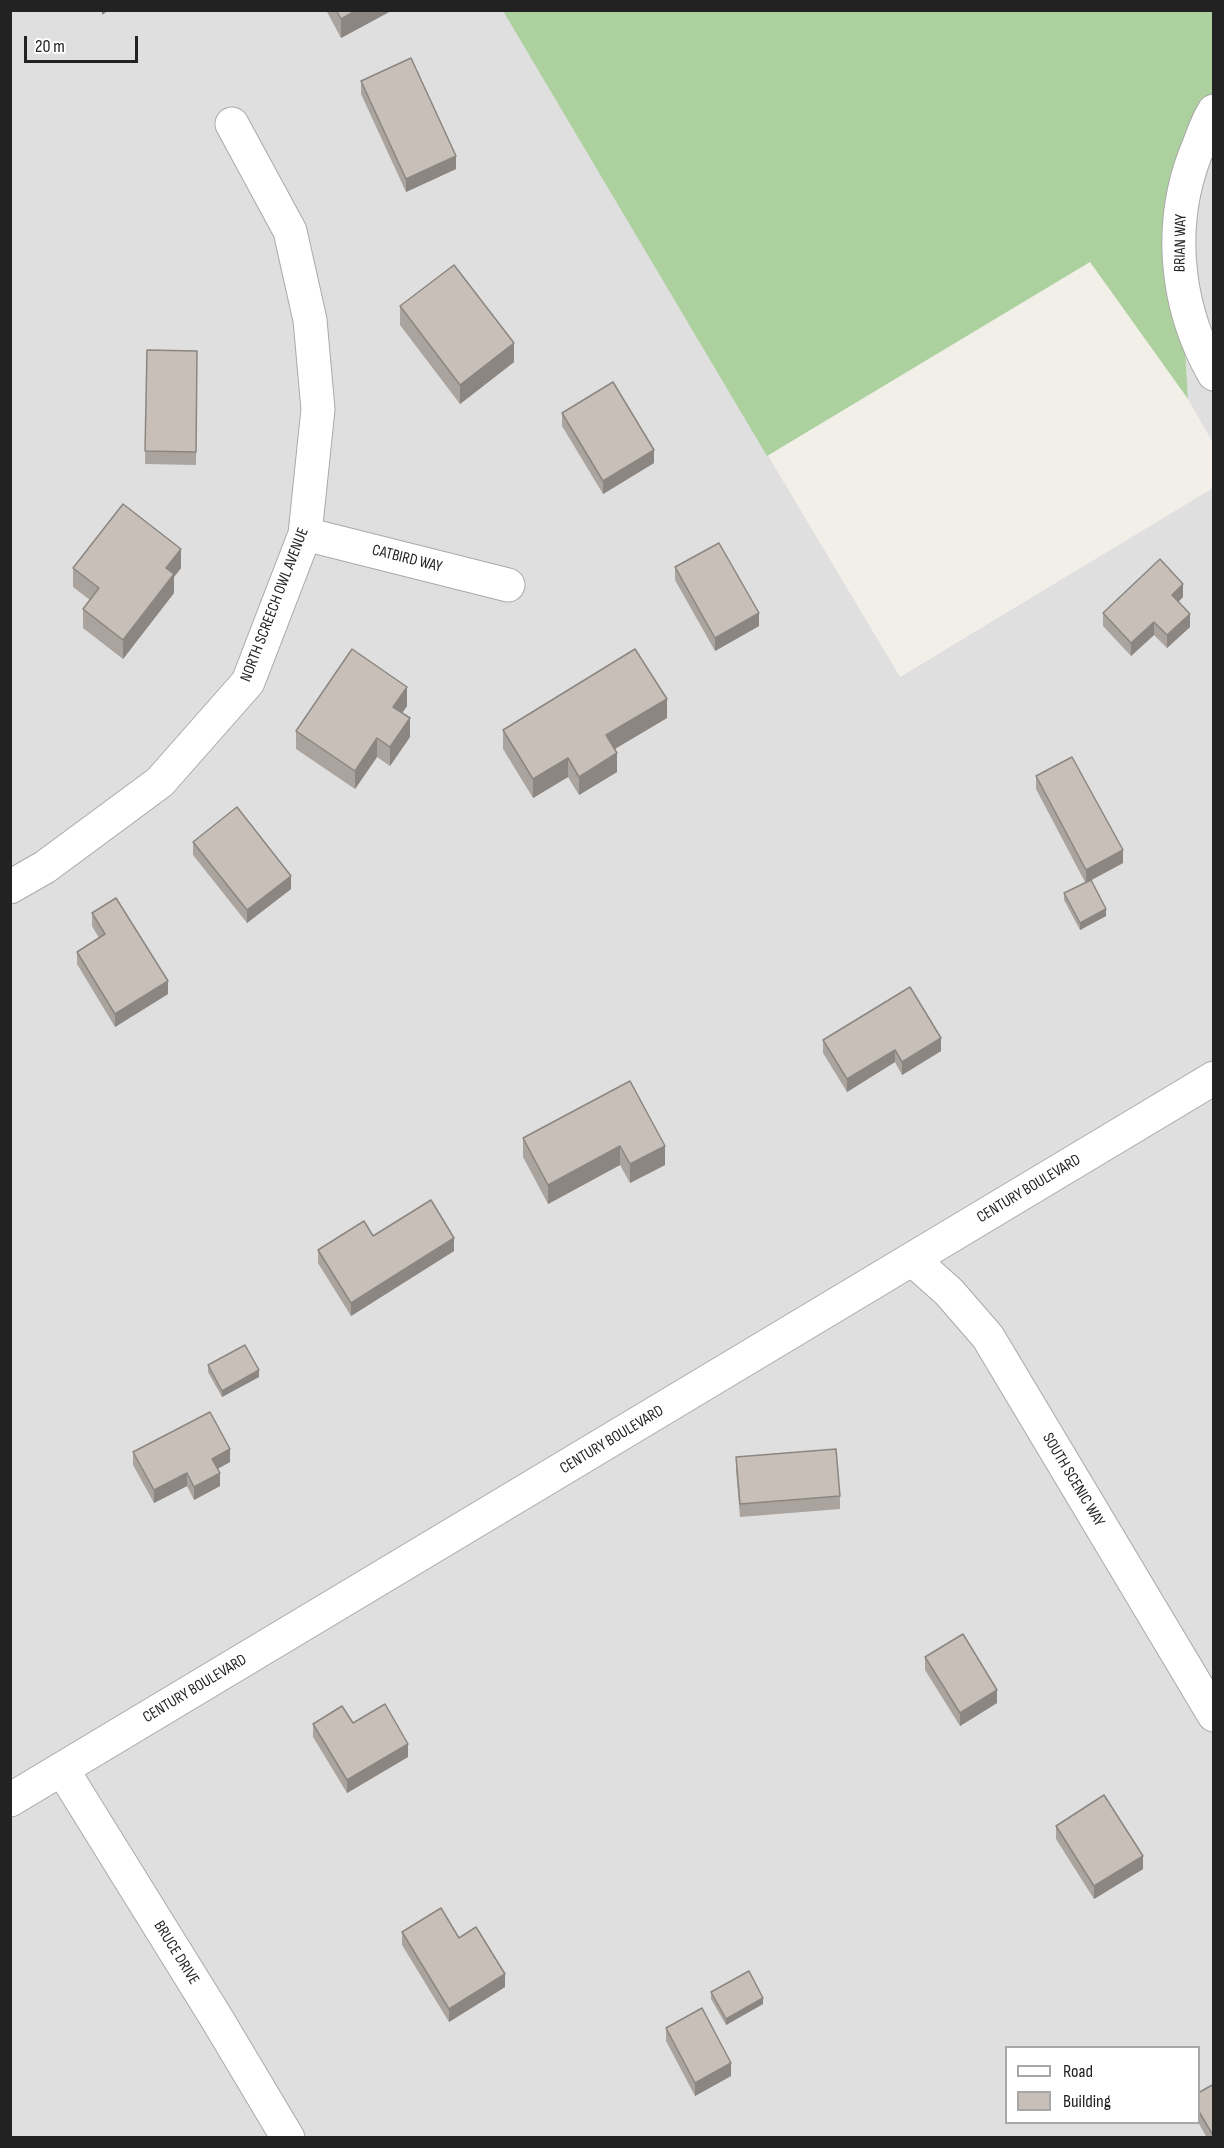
<!DOCTYPE html>
<style>
body{margin:0}
#map{position:relative;width:1224px;height:2148px;overflow:hidden;background:#f2efe9;font-family:"Sofia Sans Condensed",sans-serif}
canvas{display:block}
.frame{position:absolute;inset:0;border:12px solid #222;pointer-events:none}
.legend{position:absolute;left:1005px;top:2046px;width:195px;height:78px;box-sizing:border-box;background:#fff;border:2px solid #a7a7a7;margin:0;padding:8px 10px;list-style:none;font-size:18px;color:#222}
.legend li{display:flex;align-items:center;gap:12px;height:30px}
.legend b{width:30px;border:2px solid #a7a7a7}
.scale{position:absolute;left:24px;top:36px;width:114px;height:27px;box-sizing:border-box;border:3px solid #222;border-top:0;padding-left:8px;font-size:18px;line-height:21px;white-space:nowrap;color:#222;-webkit-text-stroke:4px #fff;paint-order:stroke}
</style>
<div id="map">
<canvas width="1224" height="2148"></canvas>
<div class="frame"></div>
<ul class="legend">
<li><b style="height:8px;background:#fff"></b>Road</li>
<li><b style="height:16px;background:#c7bfb8"></b>Building</li>
</ul>
<div class="scale">20 m</div>
</div>
<script>
const ctx = document.querySelector('canvas').getContext('2d');
ctx.lineJoin = 'round';
function paint(path, color) { ctx.fillStyle = color; ctx.fill(path, 'evenodd'); }
function trace(path, color, width, dash) { ctx.strokeStyle = color; ctx.lineWidth = width; ctx.lineCap = dash ? 'butt' : 'round'; ctx.setLineDash(dash || []); ctx.stroke(path); }
function write(font, color, halo, rows, align = 'center') {
  ctx.font = font + ' "Sofia Sans Condensed",sans-serif'; ctx.lineWidth = 5; ctx.setLineDash([]); ctx.textBaseline = 'middle'; ctx.strokeStyle = halo; ctx.fillStyle = color; for (const [text, x, y, turn = 0] of rows) {
    ctx.save(); ctx.translate(x, y); ctx.rotate((+turn || 0) * Math.PI / 180); ctx.textAlign = isNaN(turn) ? turn : align; if (halo) ctx.strokeText(text, 0, 0); ctx.fillText(text, 0, 0); ctx.restore();
  }
}
paint(new Path2D(`
 M11,11H503L900,677L1213,488V2137L11,2138ZM1006,2048H1198V2122H1006Z
 M1213,93V443L1188,399L1175,180Z`), '#e0dfdf');
paint(new Path2D(`
 M503,11H1213V93L1175,180L1188,399L1090,262L767,456Z`), '#add19e');
const minor = new Path2D(`
 M1214,111C1207,122 1203,134 1199,145C1167,219 1174,304 1214,374
 M305,534L508,585
 M10,887L45,867L160,782L248,682L305,534L318,409L310,320L290,231L232,124
 M913,1260L949,1292L988,1337L1214,1715
 M62,1769L217,2019L288,2138
 M10,1800L1214,1078`);
trace(minor, '#a9a9a9', 35);
trace(minor, '#fff', 33);
paint(new Path2D(`
 M326,10H391V11L341,38Z
 M361,81L456,169L406,192L361,94Z
 M400,306L514,362L460,404L400,325Z
 M147,350L197,351L196,465L145,464Z
 M562,413L654,463L603,494L562,426Z
 M675,567L759,626L715,651L675,580Z
 M73,568H181L174,577V593L123,659L83,628V609L90,600L73,587Z
 M1183,597L1178,602L1190,627L1167,648L1154,635L1131,656L1103,626V613Z
 M407,706L402,713L410,737L390,766L377,757L355,789L296,749V731Z
 M667,718L615,749L617,772L579,795L568,777L533,798L503,749V730Z
 M1036,776L1123,863L1091,880L1106,916L1080,930L1064,900V893L1085,882L1036,789Z
 M193,842L291,889L247,923L193,855Z
 M92,913L168,994L115,1027L77,964V952L99,938L92,926Z
 M823,1040L941,1051L902,1075L895,1062L847,1092L823,1053Z
 M630,1081L665,1165L630,1183L620,1165L548,1204L523,1157V1138Z
 M373,1236L454,1251L351,1316L318,1263V1250Z
 M208,1365L259,1377L222,1397L208,1372Z
 M133,1452L230,1462L217,1469L220,1486L194,1500L187,1486L154,1503L133,1465Z
 M736,1457L840,1496V1509L740,1517L736,1470Z
 M925,1657L997,1703L960,1726L925,1670Z
 M353,1723L408,1757L347,1793L313,1737V1724Z
 M1056,1826L1143,1869L1094,1899L1056,1839Z
 M402,1932L459,1938L505,1987L449,2022L402,1945Z
 M711,1992L763,2004L726,2025L711,1999Z
 M666,2028L731,2076L695,2096L666,2041Z
 M1198,2093L1214,2138H1207L1198,2122Z`), '#aba49e');
paint(new Path2D(`
 M102,10H109L102,15Z
 M357,10H391V11L341,38V19Z
 M456,156V169L406,192V179Z
 M514,343V362L460,404V385Z
 M654,450V463L603,494V481Z
 M181,549V568L174,577V593L123,659V640L166,568Z
 M1183,584V597L1172,608V595Z
 M759,613V626L715,651V638Z
 M1190,614V627L1167,648V635Z
 M1154,622V635L1131,656V643Z
 M407,687V706L393,726V707Z
 M667,699V718L606,754V735Z
 M410,718V737L390,766V747Z
 M377,738V757L355,789V771Z
 M617,753V772L579,795V777Z
 M568,758V777L533,798V779Z
 M1123,850V863L1086,883V870Z
 M291,876V889L247,923V910Z
 M1106,909V916L1080,930V923Z
 M168,981V994L115,1027V1014Z
 M941,1038V1051L902,1075V1062Z
 M895,1050V1062L847,1092V1079Z
 M620,1146V1165L548,1204V1185Z
 M665,1146V1165L630,1183V1164Z
 M454,1238V1251L351,1316V1303Z
 M259,1370V1377L222,1397V1391Z
 M230,1449V1462L212,1472V1459Z
 M187,1473V1486L154,1503V1490Z
 M220,1473V1486L194,1500V1487Z
 M997,1690V1703L960,1726V1713Z
 M408,1744V1757L347,1793V1780Z
 M1143,1856V1869L1094,1899V1886Z
 M505,1974V1987L449,2022V2009Z
 M763,1998V2004L726,2025V2019Z
 M731,2063V2076L695,2096V2083Z`), '#8b8681');
const building = new Path2D(`
 M336,10H357L341,19Z
 M411,58L456,156L406,179L361,81Z
 M454,265L514,343L460,385L400,306Z
 M147,350L197,351L196,452L145,451Z
 M613,382L654,450L603,481L562,413Z
 M123,504L181,549L166,568L174,574L123,640L83,609L99,588L73,568Z
 M719,543L759,613L715,638L675,567Z
 M1160,559L1183,584L1172,595L1190,614L1167,635L1154,622L1131,643L1103,613Z
 M352,649L407,687L393,707L410,718L390,747L377,738L355,771L296,731Z
 M635,649L667,699L606,735L617,753L579,777L568,758L533,779L503,730Z
 M1072,757L1123,850L1086,870L1036,776Z
 M237,807L291,876L247,910L193,842Z
 M1091,880L1106,909L1080,923L1064,893Z
 M116,898L168,981L115,1014L77,952L105,934L92,913Z
 M910,987L941,1038L902,1062L895,1050L847,1079L823,1040Z
 M630,1081L665,1146L630,1164L620,1146L548,1185L523,1138Z
 M431,1200L454,1238L351,1303L318,1250L364,1221L373,1236Z
 M245,1345L259,1370L222,1391L208,1365Z
 M210,1412L230,1449L212,1459L220,1473L194,1487L187,1473L154,1490L133,1452Z
 M836,1449L840,1496L740,1504L736,1457Z
 M963,1634L997,1690L960,1713L925,1657Z
 M385,1704L408,1744L347,1780L313,1724L342,1706L353,1723Z
 M1104,1795L1143,1856L1094,1886L1056,1826Z
 M441,1908L459,1938L476,1927L505,1974L449,2009L402,1932Z
 M749,1971L763,1998L726,2019L711,1992Z
 M702,2008L731,2063L695,2083L666,2028Z
 M1214,2084V2137L1198,2110V2093Z`);
paint(building, '#c7bfb8');
trace(building, '#8b8681', 1.5);
write('16px', '#222', '#fff', [
 ["BRIAN WAY",1181,243,-89],
 ["CATBIRD WAY",407,559,14],
 ["NORTH SCREECH OWL AVENUE",275,605,-69],
 ["CENTURY BOULEVARD",1029,1189,-31],
 ["CENTURY BOULEVARD",612,1440,-31],
 ["SOUTH SCENIC WAY",1073,1480,59],
 ["CENTURY BOULEVARD",195,1689,-31],
 ["BRUCE DRIVE",176,1953,58]
]);
</script>
